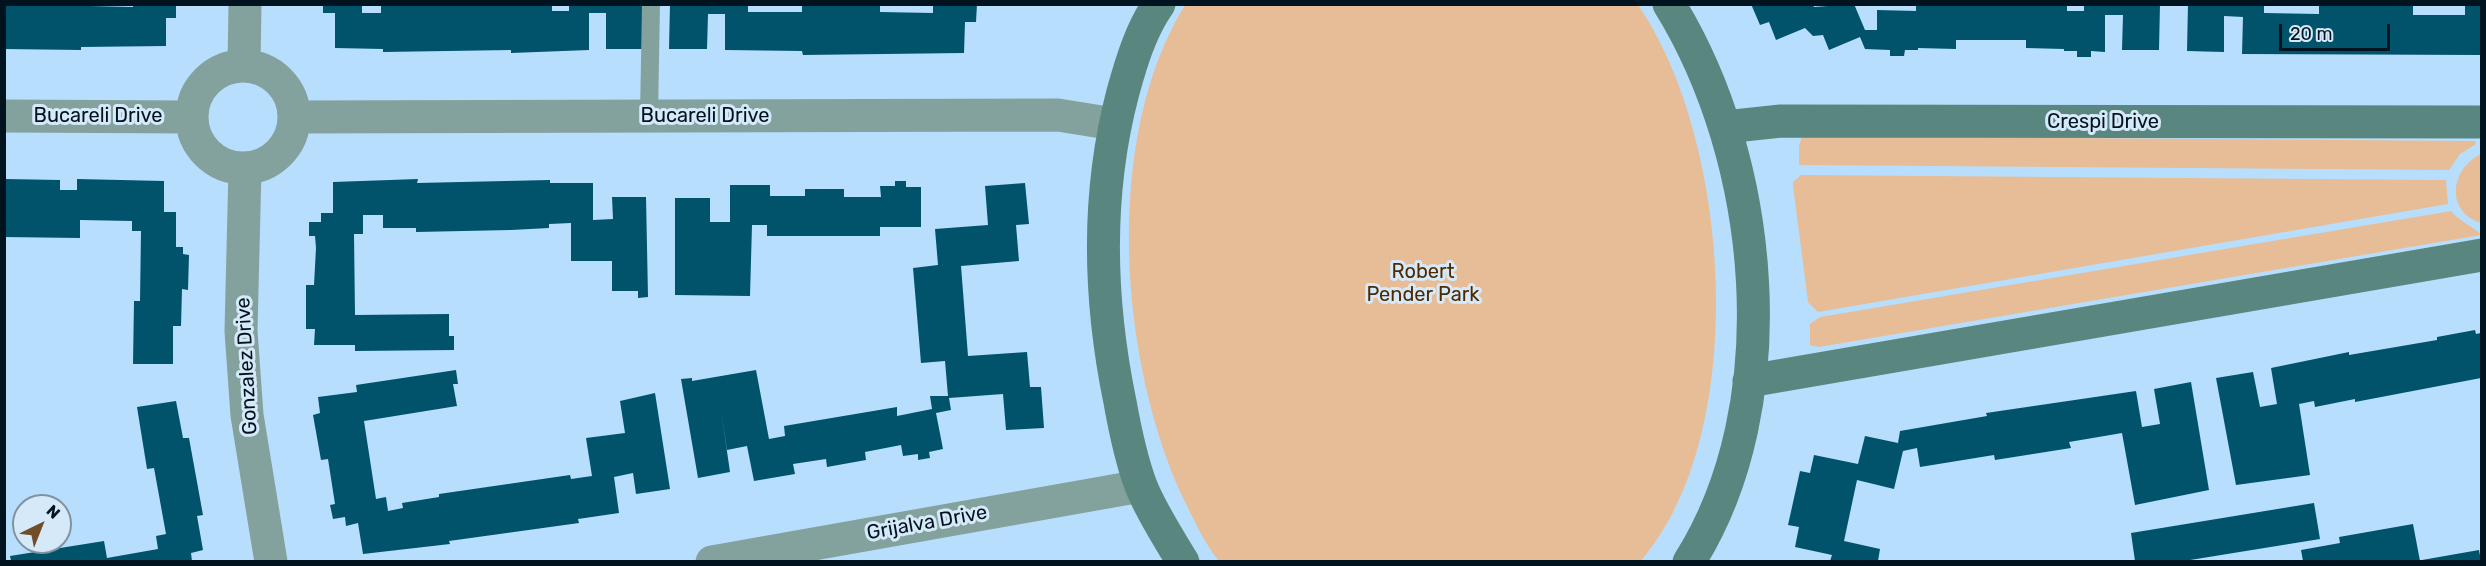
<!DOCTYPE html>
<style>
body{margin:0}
#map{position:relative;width:2486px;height:566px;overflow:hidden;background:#b8defe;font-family:Rubik,sans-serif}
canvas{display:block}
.frame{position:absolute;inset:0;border:6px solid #021320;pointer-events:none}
.north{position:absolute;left:12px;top:494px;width:60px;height:60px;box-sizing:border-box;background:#d6e9f9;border:2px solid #8193a2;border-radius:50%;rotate:43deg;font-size:16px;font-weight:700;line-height:24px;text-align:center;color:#021320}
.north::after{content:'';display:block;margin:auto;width:21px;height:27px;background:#714d28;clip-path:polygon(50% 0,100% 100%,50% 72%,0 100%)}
.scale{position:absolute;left:2279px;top:24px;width:111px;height:27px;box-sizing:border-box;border:3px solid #021320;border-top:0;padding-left:8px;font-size:18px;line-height:21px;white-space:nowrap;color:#021320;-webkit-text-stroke:4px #d6e9f9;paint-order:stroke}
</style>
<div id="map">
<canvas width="2486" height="566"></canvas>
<div class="frame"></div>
<div class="north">N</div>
<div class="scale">20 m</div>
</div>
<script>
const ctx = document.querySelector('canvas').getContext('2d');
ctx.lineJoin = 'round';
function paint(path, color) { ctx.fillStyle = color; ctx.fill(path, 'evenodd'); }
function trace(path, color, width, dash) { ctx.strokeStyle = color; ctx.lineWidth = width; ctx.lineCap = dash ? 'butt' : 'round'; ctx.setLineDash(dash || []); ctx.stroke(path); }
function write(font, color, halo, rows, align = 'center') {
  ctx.font = font + ' Rubik,sans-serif'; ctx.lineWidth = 6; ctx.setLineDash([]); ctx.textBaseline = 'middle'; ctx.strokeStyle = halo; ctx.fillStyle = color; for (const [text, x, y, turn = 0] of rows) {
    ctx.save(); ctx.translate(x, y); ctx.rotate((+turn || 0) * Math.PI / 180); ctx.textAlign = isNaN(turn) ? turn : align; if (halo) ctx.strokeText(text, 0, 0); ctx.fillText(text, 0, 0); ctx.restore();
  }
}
paint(new Path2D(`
 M1185,5H1638C1731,139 1752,433 1641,561H1219C1205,544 1195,522 1185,502C1119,364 1102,139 1185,5Z
 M1802,136L2475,141L2476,144L2460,154L2449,170L1799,165V146Z
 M2481,154V153V223C2445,211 2450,169 2481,154Z
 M1801,175L2446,180L2448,204L1818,312L1808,302L1793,186V182Z
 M2451,211C2458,220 2480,231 2481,235L1819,347L1810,345V324L1820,317Z`), '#e7bd97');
paint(new Path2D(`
 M4,4L133,7V4H176V18H166V46L81,47V50L4,49Z
 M323,4H362V13H381V4L552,5V11H569V4H644V49H606V13H589V50L511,53V50L383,52V49L335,48V13H323Z
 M670,4H748V12H802V4H880V12L933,13V4H977L976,22H965L964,53L803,55L802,51L725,50V14H708L707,49H669Z
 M1751,4H1813L1814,7L1854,4L1865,30H1877V10L1916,11V4H2067V11H2084V4H2160L2159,50H2122L2123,15H2105V52L2091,51V57H2077V51H2064V49L2026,48V40H1956V49L1918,48V50H1905L1904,56H1890V50L1865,49L1860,37L1829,50L1823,35L1813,36L1805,28L1776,40L1769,22L1760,25Z
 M2188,4H2264V13L2319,14V4H2413V15H2465V4H2481V55L2242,54L2243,17L2224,16V52L2187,51Z
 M5,179L60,180V190H77V179L164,181V212H176V247H183V254L189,255L188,290L182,289L181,326H173V364H133L134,301H140L141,231H132V221L80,220V238L4,237Z
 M418,179L417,183L550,180V183H593V220L613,219L612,197H646L648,297L638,298V291H612V261H571V223L549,224V228L511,230L416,232V228H383V215H363V234H354L355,315L449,314V336H454V350L355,351V345H314L315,329H306V285H314L316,248L315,236H309V222H321V213H333V182Z
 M895,181H906V187H921V227H880V236H767V225H752L750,296L675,295V198H710V222H730V185H770V196H805V189H844V197H881L880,186H895Z
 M1025,183L1029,224L1016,225L1019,261L961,266L968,356L1027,352L1030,387H1041L1044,428L1006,430L1003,394L949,398L951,410L936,413L943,449L929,452L930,458L918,460V454L903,456L901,445L865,452L866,460L827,467L826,459L793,464L795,474L754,481L747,446L727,450L721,410L730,472L698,478L681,379L692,378V381L756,370L769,439L785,436L784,426L897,407V416L932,409L930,396H948L945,361L921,363L913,268L938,265L935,229L988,225L985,186Z
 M2475,330L2476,334L2481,333V378L2355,402V399L2315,407L2314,401L2299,404L2310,475L2236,485L2216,378L2253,372L2260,407L2277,404L2271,368L2349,352V355L2437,340V337Z
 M456,370L458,384H453L457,406L364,421L376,499L386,497L388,511L403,508L402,503L439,497V494L570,475L571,479L592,476L586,438L625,433L620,401L655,393L670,489L636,494L633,473L614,477L619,513L578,519L579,523L449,541L450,544L363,554L358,523L346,526L345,517L333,519L330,505L335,504L328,459L321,460L313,415L320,413L318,397L357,392L356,385Z
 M2191,382L2209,490L2135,505L2122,433L2069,442L2071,448L1995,460L1994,455L1920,467L1917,448L1903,451L1894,489L1857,480L1844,541L1880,549L1878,561H1830L1832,555L1795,547L1799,527L1788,525L1800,471L1810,473L1814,455L1858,464L1865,436L1898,443L1900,431L1987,416L1986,413L2136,391L2142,427L2160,424L2154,389Z
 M176,401L183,438H189L203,515L197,516L203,550L191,553L192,561H11L10,556L104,541L107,558L158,549L156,536L166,534L154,468L147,469L137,407Z
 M2314,503L2320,539L2184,561H2135L2131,533Z
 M2413,524L2420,561H2303L2301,550L2340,543L2339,537Z
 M2479,550L2481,561H2422V560Z`), '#00536a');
trace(new Path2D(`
 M649,116L651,4`), '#84a29d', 18);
trace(new Path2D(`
 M244,65L245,4
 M192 117a51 51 0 1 1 102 0a51 51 0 1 1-102 0Z
 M4,116L191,117
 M295,117L1058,115L1114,124
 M245,169L241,331L247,415L271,562
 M712,562L1141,486`), '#84a29d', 33);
trace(new Path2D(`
 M1159,4C1141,29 1131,63 1123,92C1096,194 1099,300 1120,402C1125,430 1131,459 1141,486C1152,513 1168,537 1183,562
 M1669,4C1765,159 1789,404 1689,562
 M1725,127L1781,121L2482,122
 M1749,381L2482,255`), '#598780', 33);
write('20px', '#021320', '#d6e9f9', [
 ["Bucareli Drive",98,116],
 ["Bucareli Drive",705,116],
 ["Crespi Drive",2103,122],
 ["Gonzalez Drive",247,366,-93],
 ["Grijalva Drive",927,523,-10]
]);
write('20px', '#4f2a00', '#d6e9f9', [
 ["Robert",1423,272],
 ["Pender Park",1423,295]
]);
</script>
